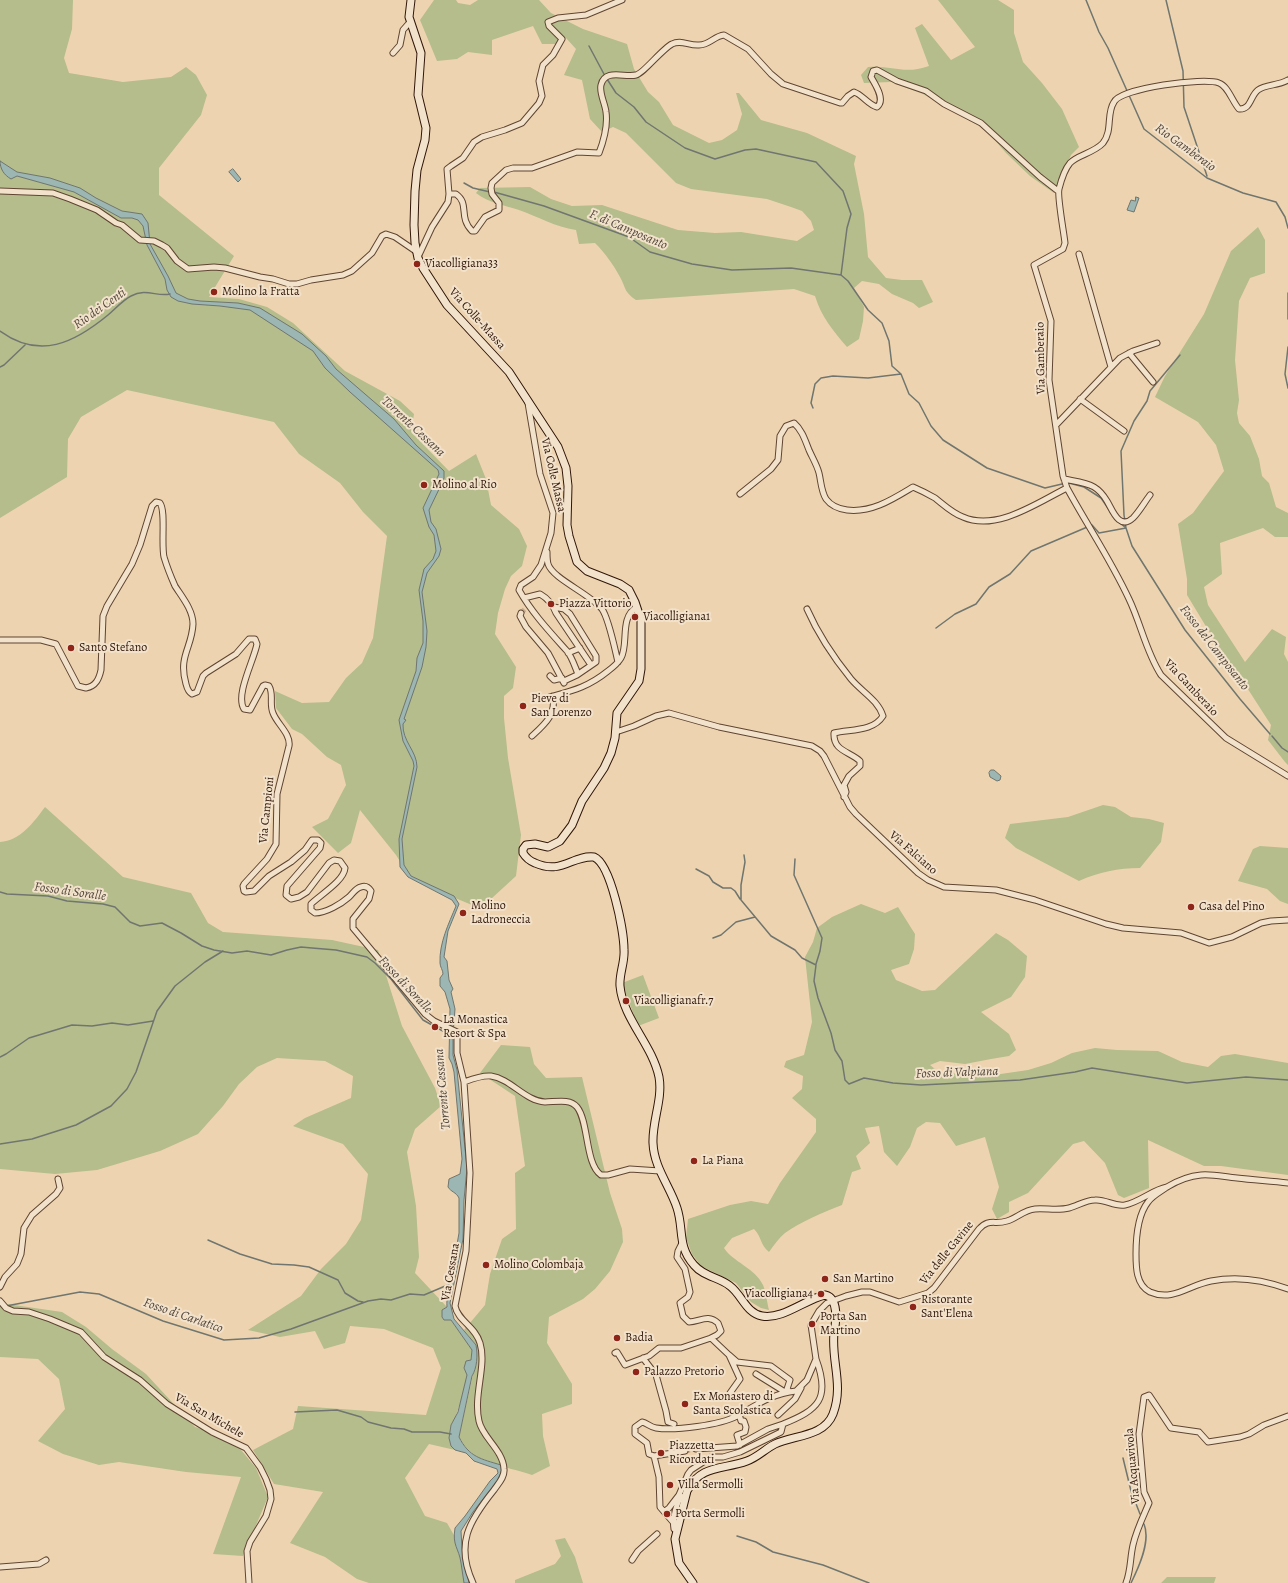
<!DOCTYPE html>
<style>
body{margin:0}
canvas{display:block;background:#edd3af}
</style>
<canvas width="1288" height="1583"></canvas>
<script>
const ctx = document.querySelector('canvas').getContext('2d');
ctx.lineJoin = 'round';
function paint(path, color) { ctx.fillStyle = color; ctx.fill(path, 'evenodd'); }
function trace(path, color, width, dash) { ctx.strokeStyle = color; ctx.lineWidth = width; ctx.lineCap = dash ? 'butt' : 'round'; ctx.setLineDash(dash || []); ctx.stroke(path); }
function write(font, color, halo, rows, align = 'center') {
  ctx.font = font + ' Alegreya,serif'; ctx.lineWidth = 4; ctx.setLineDash([]); ctx.textBaseline = 'middle'; ctx.strokeStyle = halo; ctx.fillStyle = color; for (const [text, x, y, turn = 0] of rows) {
    ctx.save(); ctx.translate(x, y); ctx.rotate((+turn || 0) * Math.PI / 180); ctx.textAlign = isNaN(turn) ? turn : align; if (halo) ctx.strokeText(text, 0, 0); ctx.fillText(text, 0, 0); ctx.restore();
  }
}
paint(new Path2D(`
 M0,0H73L72,29L64,58L69,73L123,82L171,77L186,67L196,75L207,95L201,115L159,168V195L234,256L209,297L239,299L267,307L293,323L345,371L400,401L414,414L411,432L449,471L476,454L486,479L491,505L519,529L527,546L522,566L511,576L505,589L498,613L495,634L516,667L513,688L504,696V718L508,758L521,835L516,876L491,899L472,905L426,886L410,877L396,855L360,810L351,843L338,853L312,827L328,819L346,785L341,765L327,757L302,734L292,729L276,708L275,691L302,703L329,702L346,678L362,663L373,638L387,536L363,512L340,483L299,454L274,422L127,390L81,417L68,439L67,477L0,518Z
 M434,0H456L458,3L470,5L478,0H539L551,13L583,29L627,44L634,69L648,92L659,102L673,125L709,143L722,140L737,130L742,114L736,93H739L761,120L807,133L856,156L854,164L864,214L868,257L886,278L902,280H922L933,302L919,308L913,303L892,294L879,284L862,281L854,288L864,307L863,321L859,339L847,347C833,331 821,316 815,296L794,289L636,300C624,292 626,288 620,277C613,264 605,253 595,243L579,244L576,230C555,227 539,217 519,210C504,205 489,203 476,193L480,188L530,187L551,199L572,206L602,205L678,230L715,233L741,232L797,241L814,230L811,221L802,211L791,207L767,199L691,189L676,183L626,133L613,127L602,132L590,119L582,80L564,75L576,49L566,38L561,44H542L533,26L492,40V55L468,52L457,59L437,61L420,20Z
 M938,0H998L1014,10V33L1023,62L1042,83L1062,109L1079,147L1071,155L1054,193L1030,176L1006,153L986,130L923,94L891,82L864,83L861,75L868,67C892,65 904,75 929,66L915,28L922,24L951,60L975,47Z
 M1258,227L1265,240V273L1250,278L1239,301L1235,360L1239,400L1237,413L1239,423L1250,436L1259,459L1262,476L1269,483L1276,507L1288,513V537H1275L1263,528L1220,543L1222,574L1204,587L1208,605L1245,662L1272,629L1286,637L1284,654L1288,662V765L1285,762L1268,740L1271,725L1244,683L1216,643L1187,595V579L1178,524L1193,513L1224,471L1216,445L1198,422L1155,397L1165,376L1204,314L1231,251Z
 M1103,805L1115,807L1131,817L1149,819L1164,823L1161,842L1140,868C1118,868 1099,872 1079,881L1016,848L1005,838L1010,824L1068,817Z
 M45,807L123,877L191,893L208,923L223,932L332,940L378,950L402,1026L435,1088L441,1106L415,1129L407,1152L416,1206L419,1257L415,1273L447,1307L442,1310V1317L444,1320H451L472,1350L471,1360L464,1368L468,1375L465,1389L455,1418L451,1425L449,1438L451,1446L455,1450L429,1444L405,1478L425,1516L447,1523L459,1544L467,1583H369L357,1579L325,1557L290,1543L323,1492L274,1484L253,1450L293,1429L298,1406L426,1415L441,1368L433,1348L384,1329L350,1326L345,1343L324,1349L315,1331L280,1337L248,1330L301,1296L321,1269L346,1244L361,1220L368,1174L343,1144L293,1126L305,1118L351,1098L353,1076L325,1061L277,1058L257,1067L239,1084L223,1106L198,1134L160,1151L97,1170L55,1174L0,1169V842C20,841 34,822 45,807Z
 M1260,846L1288,848V904L1280,901L1267,889L1238,881L1253,849Z
 M861,904L885,913L898,907L915,934L914,949L909,964L891,970L896,980L922,991L935,990L996,933L1008,940L1027,956L1025,977L1011,997L981,1012L1009,1034L1016,1050L1009,1056L991,1059L965,1064L940,1061L930,1065L940,1073L994,1075L1028,1070L1051,1063L1072,1053L1095,1048L1117,1050L1158,1051L1182,1062L1208,1067L1221,1056L1235,1054L1288,1063V1175L1221,1166H1204L1148,1140L1149,1188L1124,1198L1118,1195L1105,1163L1084,1141L1073,1144L1028,1193L1009,1202V1212L997,1219L992,1209L999,1187L985,1137L956,1146L940,1123L926,1122L917,1128L910,1147L897,1166L884,1152L879,1126L865,1128L870,1143L856,1156L861,1169L852,1172L842,1205C824,1212 800,1222 785,1233C779,1238 774,1245 769,1252C760,1245 762,1237 754,1229L732,1238L724,1248C733,1262 755,1268 763,1285C766,1292 767,1302 769,1310L761,1308L751,1302L736,1283L701,1266L692,1254L686,1238L688,1219L730,1205L751,1201L768,1204L780,1183L816,1132V1119L792,1098L802,1089L803,1076L784,1067L786,1061L804,1055L812,1022L805,957L813,942L817,928L832,917Z
 M643,975L659,1018L638,1026L622,983Z
 M501,1045L530,1047L534,1064L546,1078L582,1077L610,1193L622,1229L623,1242L610,1271L595,1289L583,1299L549,1317L547,1343L572,1384V1404L542,1414L543,1436L550,1466L532,1475C505,1465 474,1466 459,1437L476,1361V1345L464,1330L485,1305L490,1274L502,1239L516,1229L515,1173L525,1166L515,1096L480,1073Z
 M0,1303L62,1312L86,1327L112,1349L146,1374L195,1427L232,1439L256,1468L268,1497L243,1556L213,1554L241,1477L186,1472L119,1462L99,1465L63,1454L38,1441L65,1409L59,1379L38,1359L0,1357Z
 M565,1538L575,1557L583,1583H515V1580L555,1564L561,1556L555,1540Z
 M1167,1577H1216L1214,1583H1161Z`), '#b5bd8d');
const water = new Path2D(`
 M0,161L17,172L50,178L80,188L96,198L122,211L142,214L148,223L150,244L168,276L176,293L188,299L200,301L238,303L260,308L302,334L326,356L336,369L394,419L416,445L444,471V478L442,483L429,510L431,522L436,529L441,549L439,556L427,573L422,592L427,631L426,647L422,667L404,719L406,720L403,724C402,741 417,751 417,767L402,839L404,865L411,876L454,896L459,904L448,931L444,957L447,961L449,980L453,989L451,992L455,1009L453,1034V1055L457,1070L467,1168L464,1200L463,1239L450,1303L454,1319L476,1345C478,1355 477,1368 472,1376L459,1437C469,1457 481,1459 501,1465L503,1467L498,1480L473,1512L461,1531L462,1548L469,1583H464C463,1576 462,1570 461,1563C459,1548 452,1546 455,1528L465,1516L490,1481L498,1473L497,1469L474,1461L466,1453L455,1450L451,1446L449,1438L451,1425L458,1412L467,1375L464,1368L466,1361L471,1360L472,1350L451,1320H444L442,1317V1310L447,1307C446,1297 450,1288 451,1277C451,1274 450,1271 450,1268L453,1267L459,1233V1198C456,1192 451,1192 448,1187L449,1179L460,1174L462,1159L454,1072L452,1064L449,1058L450,1009L445,992L440,986V978L443,974C443,970 440,967 440,963C439,943 449,923 456,906L452,900L408,877L400,867L399,839L414,766L413,761L403,741L399,720L416,671L417,658L423,643V621L419,590L424,569L433,559L436,551L434,535L429,527L423,508L439,474L438,470L350,392L325,368L313,351L250,310L220,306L192,304L178,301L171,297L167,290L165,279L147,245L143,226L138,220L132,218H121L74,192L17,176L11,179C4,175 0,169 0,161Z
 M233,169L241,179L238,182L229,172Z
 M1136,197L1139,198L1134,212L1127,210L1131,200L1135,201Z
 M991,770H994L1001,776L1000,780L997,781L990,777L989,773Z`);
paint(water, '#9bb6b3');
trace(water, '#70766f', 1);
trace(new Path2D(`
 M1086,0L1099,32L1108,48L1144,129L1207,178L1243,193L1276,202L1285,217L1288,228
 M1166,0L1183,71L1184,107L1207,176
 M589,46L605,76
 M607,79L616,93L634,107L646,122L685,148L715,159L745,150L756,149L816,162L843,191L851,214L847,228L841,275
 M464,183L473,188L490,192
 M494,192L544,206L629,237L650,252L692,264L732,270L791,268L841,275L848,281L868,310L882,323L889,341L892,366L901,374L909,394L919,403L931,426L943,440L987,468L1045,488L1062,484
 M1288,293V319
 M0,331C40,360 74,343 108,315C115,309 123,300 131,296C146,288 157,297 170,294
 M1288,347L1285,374L1288,388
 M1180,355L1150,391L1147,401L1134,421L1121,451L1124,515L1126,528L1132,546L1185,630L1240,699L1270,734
 M0,367L4,365L25,345
 M813,408L811,403L815,384L821,378L833,376L868,378L901,374
 M1069,483L1084,487L1101,498L1112,514
 M1120,523L1126,528
 M936,628L955,614L976,604L989,587L1010,574L1031,551L1092,525L1099,533L1126,528
 M1272,736L1282,748L1288,752
 M744,855L745,862L741,885V900L771,936L795,950L802,958L816,965L814,981L818,998L831,1033L835,1050L842,1061L845,1080L849,1084L864,1078L893,1083L921,1085L1020,1080L1075,1072L1092,1068L1187,1083L1246,1077L1288,1080
 M795,859L794,875L822,938L820,951L816,964
 M696,869L709,876L713,882L723,888H731L735,891L740,899
 M0,892L7,894L48,896L67,901L103,904L115,907L130,922L140,926L162,923L181,933L202,946L214,950L232,953L247,951L271,955L287,950L301,947L312,948L336,950L367,957L375,963L391,979L423,1020L450,1035
 M713,938L721,935L736,922L755,917
 M0,1057L6,1054L29,1038L72,1025L92,1026L112,1023L128,1025L153,1021
 M0,1144L32,1139L76,1125L111,1106L127,1089L136,1072L157,1011L175,986L205,962L223,951
 M208,1240L240,1254L272,1264L294,1265L309,1267L338,1280L345,1293L358,1301L363,1302
 M6,1306L80,1292L99,1294L163,1321L224,1340L259,1338L291,1329L368,1301L381,1299L391,1300L410,1294L424,1295L450,1284
 M295,1412L337,1410L361,1417L368,1422L391,1428L404,1429L412,1432H440L451,1434
 M1123,1458L1131,1491L1140,1514
 M737,1536L756,1542L773,1552L823,1565L869,1583
 M1131,1583C1139,1567 1151,1541 1144,1524`), '#70766f', 1.5);
trace(new Path2D(`
 M521,613L526,608
 M685,1451L696,1449`), '#c7ad8e', 5, [5, 2.5]);
const street = new Path2D(`
 M393,53L400,45L403,30L410,22
 M1288,80C1278,86 1266,84 1258,90C1250,96 1251,110 1239,109C1232,101 1228,86 1219,83C1204,77 1121,88 1114,102C1106,114 1113,130 1103,143C1094,153 1077,155 1070,163C1065,169 1061,181 1059,189C1057,196 1064,233 1065,243L1063,249L1034,265L1051,321L1049,380L1063,476L1067,488C1087,525 1111,560 1129,599C1141,624 1146,652 1161,675L1226,738L1288,776
 M0,191L53,193L70,199L97,210L116,223L122,225L140,240L154,241L162,245L167,248L177,261L188,269L214,267L225,268L260,277L273,279L289,284H297L311,280L343,275L352,271L372,253L382,236L386,234L395,237L417,252
 M449,194H456C470,204 458,217 472,231H475L485,217L499,210V203L492,194L491,188L492,183L506,170L513,168H532L577,152L599,153C604,140 608,126 606,112C605,103 599,93 601,85C605,68 625,78 636,75C643,74 662,49 672,44C681,39 689,46 699,45C710,45 714,36 724,35L748,49L771,74L783,84L840,103H842L848,96L854,92C863,95 868,105 877,107C886,100 875,84 871,77L873,71L877,70L897,81L926,91L944,104L981,123L1040,177L1058,191
 M1079,254L1111,367
 M418,257L432,227L448,202L449,194L447,169L451,166L463,158L474,142L482,137L505,130L522,123L539,103L542,96L539,81L543,65L553,55L562,39L549,26L548,22L558,18L586,15L622,0
 M1129,353L1153,382
 M1080,399L1124,431
 M528,403L540,474L553,513L551,533L541,565L533,577L521,585L519,590C532,613 550,632 567,651C572,657 575,667 578,674
 M1056,425L1120,358L1133,351L1157,343
 M1064,479C1073,481 1086,482 1094,487C1099,490 1104,496 1107,501C1112,509 1119,531 1133,518C1139,512 1144,503 1150,495
 M740,494L771,469L778,460L780,436L786,426L794,423C802,430 805,440 809,450C812,457 817,465 819,473C821,481 821,491 826,499C832,507 839,509 847,510C872,513 893,499 913,487C920,490 928,494 935,498C944,505 952,513 963,517C997,532 1038,502 1067,488
 M547,552C547,556 547,560 548,564C553,579 589,593 602,609C609,619 615,650 618,662
 M524,598L540,594C547,598 553,605 556,613L591,665
 M554,607L564,609L570,614L596,656V662L577,675L564,681
 M807,609C818,634 834,658 851,679C862,692 878,700 883,716C873,732 850,729 834,733C833,751 849,751 860,761V766L849,776L844,785L846,792L844,797
 M521,613L520,616L526,627L548,653L564,683
 M0,640H41L56,644L78,686L86,688C96,686 99,679 101,670L103,616L107,606L132,564L140,545L152,506L156,502L160,503C166,511 161,543 164,557C167,567 171,577 175,586C182,597 193,610 193,624C192,648 178,656 186,684C187,688 188,692 192,694L197,692L203,676L206,673L236,654L249,639H255L257,644C254,660 235,695 244,709L250,710L263,686L265,685L269,686C274,694 269,704 273,713C277,724 291,734 289,746L277,794L276,844L267,859L244,884L243,886L244,891L246,892L254,891L269,876L291,862L305,850L312,840H318L321,843L320,848L287,886L286,895L291,899L299,897L307,892L329,863L334,860L340,861L345,868C344,881 320,895 311,904V910L315,913C326,913 341,904 349,897C353,893 356,888 361,887C366,885 369,888 371,891L369,899L353,919V928L425,1014L434,1021L457,1032V1053L464,1082L470,1173L466,1251L455,1306C458,1321 475,1326 480,1343C487,1366 473,1395 479,1421C482,1437 503,1450 504,1469C505,1477 498,1484 494,1490C469,1521 455,1544 473,1583
 M568,653L580,648
 M550,676L554,680L562,678
 M546,698C571,691 587,688 608,671C612,668 618,663 621,658C629,644 619,617 637,607
 M616,732L634,726L656,716L669,713L719,727L812,746L820,751L824,756L850,807L856,814L918,873L928,880L944,887L996,890L1035,900L1106,924L1123,928L1181,933L1209,943L1232,937L1261,923L1271,921L1288,920
 M532,736C545,724 556,715 553,696
 M464,1082C472,1079 482,1075 491,1076C511,1079 525,1101 545,1102C555,1102 570,1098 577,1107C589,1122 585,1164 601,1175H608L630,1169L660,1171
 M1288,1183C1271,1181 1254,1180 1237,1178C1225,1177 1213,1174 1201,1175C1189,1176 1177,1181 1167,1187C1160,1192 1152,1196 1148,1202C1137,1216 1136,1238 1136,1254C1136,1267 1136,1285 1150,1292C1173,1302 1189,1285 1211,1281C1236,1276 1264,1280 1288,1289
 M0,1287L5,1277L17,1264L21,1254L24,1228L32,1215L56,1194L60,1188L58,1179
 M0,1301L6,1308L13,1311L29,1312L50,1319L81,1332L104,1357L140,1380L167,1404L212,1432L246,1448L260,1467L266,1479L270,1490L271,1499L266,1516L250,1542L247,1551L249,1583
 M812,1323L819,1311L827,1303L846,1296L862,1292H870L899,1302L928,1293L934,1288L979,1229C989,1218 994,1225 1007,1221C1017,1218 1024,1210 1035,1209C1046,1208 1058,1211 1069,1208C1077,1206 1086,1200 1095,1200C1106,1199 1114,1207 1125,1205C1140,1202 1152,1190 1167,1187
 M711,1338L729,1355L740,1379L730,1393
 M615,1353L617,1352L625,1365L649,1356L659,1348H681L711,1338L717,1335L721,1331L718,1323C708,1314 701,1321 689,1322L683,1316L680,1303L688,1297L690,1292L685,1269L677,1257L678,1251L682,1243
 M729,1355L737,1362L771,1366L790,1380L787,1389L789,1391
 M643,1358L656,1375L666,1411L668,1422L674,1424
 M756,1374L785,1392
 M739,1414L741,1421H744L746,1427L745,1432L737,1435L740,1445
 M778,1415L795,1399L801,1388
 M696,1449L737,1446L768,1429L783,1424
 M685,1451L654,1456L649,1454L647,1443L635,1434V1427L642,1422C647,1423 650,1427 656,1428C675,1431 720,1425 737,1416C756,1405 774,1393 796,1391L807,1380L816,1359L811,1325
 M654,1456L659,1477L660,1507L673,1522
 M665,1511L669,1508L679,1495L688,1474L691,1470L711,1457H723L740,1452L781,1432L783,1424C818,1410 831,1399 816,1359
 M676,1530L674,1529C672,1518 676,1506 681,1496
 M632,1560L638,1551L657,1534
 M0,1567L39,1564L46,1560
 M1126,1583C1131,1570 1130,1558 1133,1545C1136,1531 1143,1517 1149,1503L1144,1492L1139,1434L1144,1397L1149,1395L1171,1428L1199,1432L1208,1442L1240,1437L1249,1434L1264,1425L1288,1416`);
const secondary = new Path2D(`
 M411,0L409,17L421,53L418,95L426,128L425,140L417,170L415,191L414,225L415,243L418,258L423,268L447,305L509,372L558,447L566,468L568,486L567,525L569,536L577,562L587,571L620,584L629,590L635,602L641,620V669L639,681L617,713L615,738L611,753L604,768L582,801L572,825L560,841L548,847L535,844L526,845L523,849V853C526,858 530,861 535,863C562,875 572,855 594,857C611,864 624,931 624,950C625,962 619,974 620,986C623,1019 652,1044 659,1077C663,1099 652,1121 653,1143C654,1168 670,1186 677,1208C684,1229 677,1246 694,1265C704,1277 719,1277 730,1286C742,1295 746,1313 762,1316C782,1320 806,1299 825,1295C839,1298 836,1322 834,1333C831,1361 844,1385 833,1414C824,1437 794,1435 775,1444C765,1449 758,1457 747,1461C723,1470 701,1464 687,1491L675,1539L679,1563L693,1583`);
trace(street, '#5f4532', 7);
trace(secondary, '#301608', 9);
trace(street, '#f3e2cb', 5);
trace(secondary, '#f3e2cb', 7);
for (const [x, y, r, color] of [
 [417,264,4,"#8f2418"],
 [214,292,4,"#8f2418"],
 [424,485,4,"#8f2418"],
 [551,604,4,"#8f2418"],
 [635,617,4,"#8f2418"],
 [71,648,4,"#8f2418"],
 [523,706,4,"#8f2418"],
 [1191,907,4,"#8f2418"],
 [463,913,4,"#8f2418"],
 [626,1001,4,"#8f2418"],
 [435,1027,4,"#8f2418"],
 [694,1161,4,"#8f2418"],
 [486,1265,4,"#8f2418"],
 [825,1279,4,"#8f2418"],
 [821,1294,4,"#8f2418"],
 [913,1307,4,"#8f2418"],
 [812,1324,4,"#8f2418"],
 [617,1338,4,"#8f2418"],
 [636,1372,4,"#8f2418"],
 [685,1404,4,"#8f2418"],
 [661,1453,4,"#8f2418"],
 [670,1485,4,"#8f2418"],
 [667,1514,4,"#8f2418"]
]) { const dot = new Path2D(); dot.arc(x, y, r, 0, 2 * Math.PI); ctx.fillStyle = color; ctx.fill(dot); trace(dot, '#f3e2cb', 1.5); }
write('12px', '#301608', '#f3e2cb', [
 ["Viacolligiana33",425,264],
 ["Molino la Fratta",222,292],
 ["Molino al Rio",432,485],
 ["Piazza Vittorio",559,604],
 ["Viacolligiana1",643,617],
 ["Santo Stefano",79,648],
 ["Pieve di",531,699],
 ["San Lorenzo",531,713],
 ["Molino",471,906],
 ["Ladroneccia",471,920],
 ["Casa del Pino",1199,907],
 ["Viacolligianafr.7",634,1001],
 ["La Monastica",443,1020],
 ["Resort & Spa",443,1034],
 ["La Piana",702,1161],
 ["Molino Colombaja",494,1265],
 ["San Martino",833,1279],
 ["Viacolligiana4",813,1294,"right"],
 ["Ristorante",921,1300],
 ["Sant'Elena",921,1314],
 ["Porta San",820,1317],
 ["Martino",820,1331],
 ["Badia",625,1338],
 ["Palazzo Pretorio",644,1372],
 ["Ex Monastero di",693,1397],
 ["Santa Scolastica",693,1411],
 ["Piazzetta",669,1446],
 ["Ricordati",669,1460],
 ["Villa Sermolli",678,1485],
 ["Porta Sermolli",675,1514]
], 'left');
write('12px', '#301608', '#f3e2cb', [
 ["Via Colle-Massa",477,319,48],
 ["Via Gamberaio",1041,358,-91],
 ["Via Colle Massa",553,475,77],
 ["Via Gamberaio",1191,688,47],
 ["Via Campioni",267,810,-84],
 ["Via Falciano",913,853,41],
 ["Via delle Gavine",947,1253,-51],
 ["Via Cessana",451,1272,-80],
 ["Via San Michele",209,1416,30],
 ["Via Acquavivola",1133,1466,-95]
]);
write('italic 13px', '#50463b', '#f3e2cb', [
 ["Rio Gamberaio",1185,148,36],
 ["F. di Camposanto",628,230,23],
 ["Rio dei Centi",100,309,-35],
 ["Torrente Cessana",413,427,43],
 ["Fosso del Camposanto",1214,648,52],
 ["Fosso di Soralle",70,892,8],
 ["Fosso di Soralle",405,985,47],
 ["Fosso di Valpiana",957,1073,-2],
 ["Torrente Cessana",443,1089,-95],
 ["Fosso di Carlatico",183,1316,19]
]);
</script>
